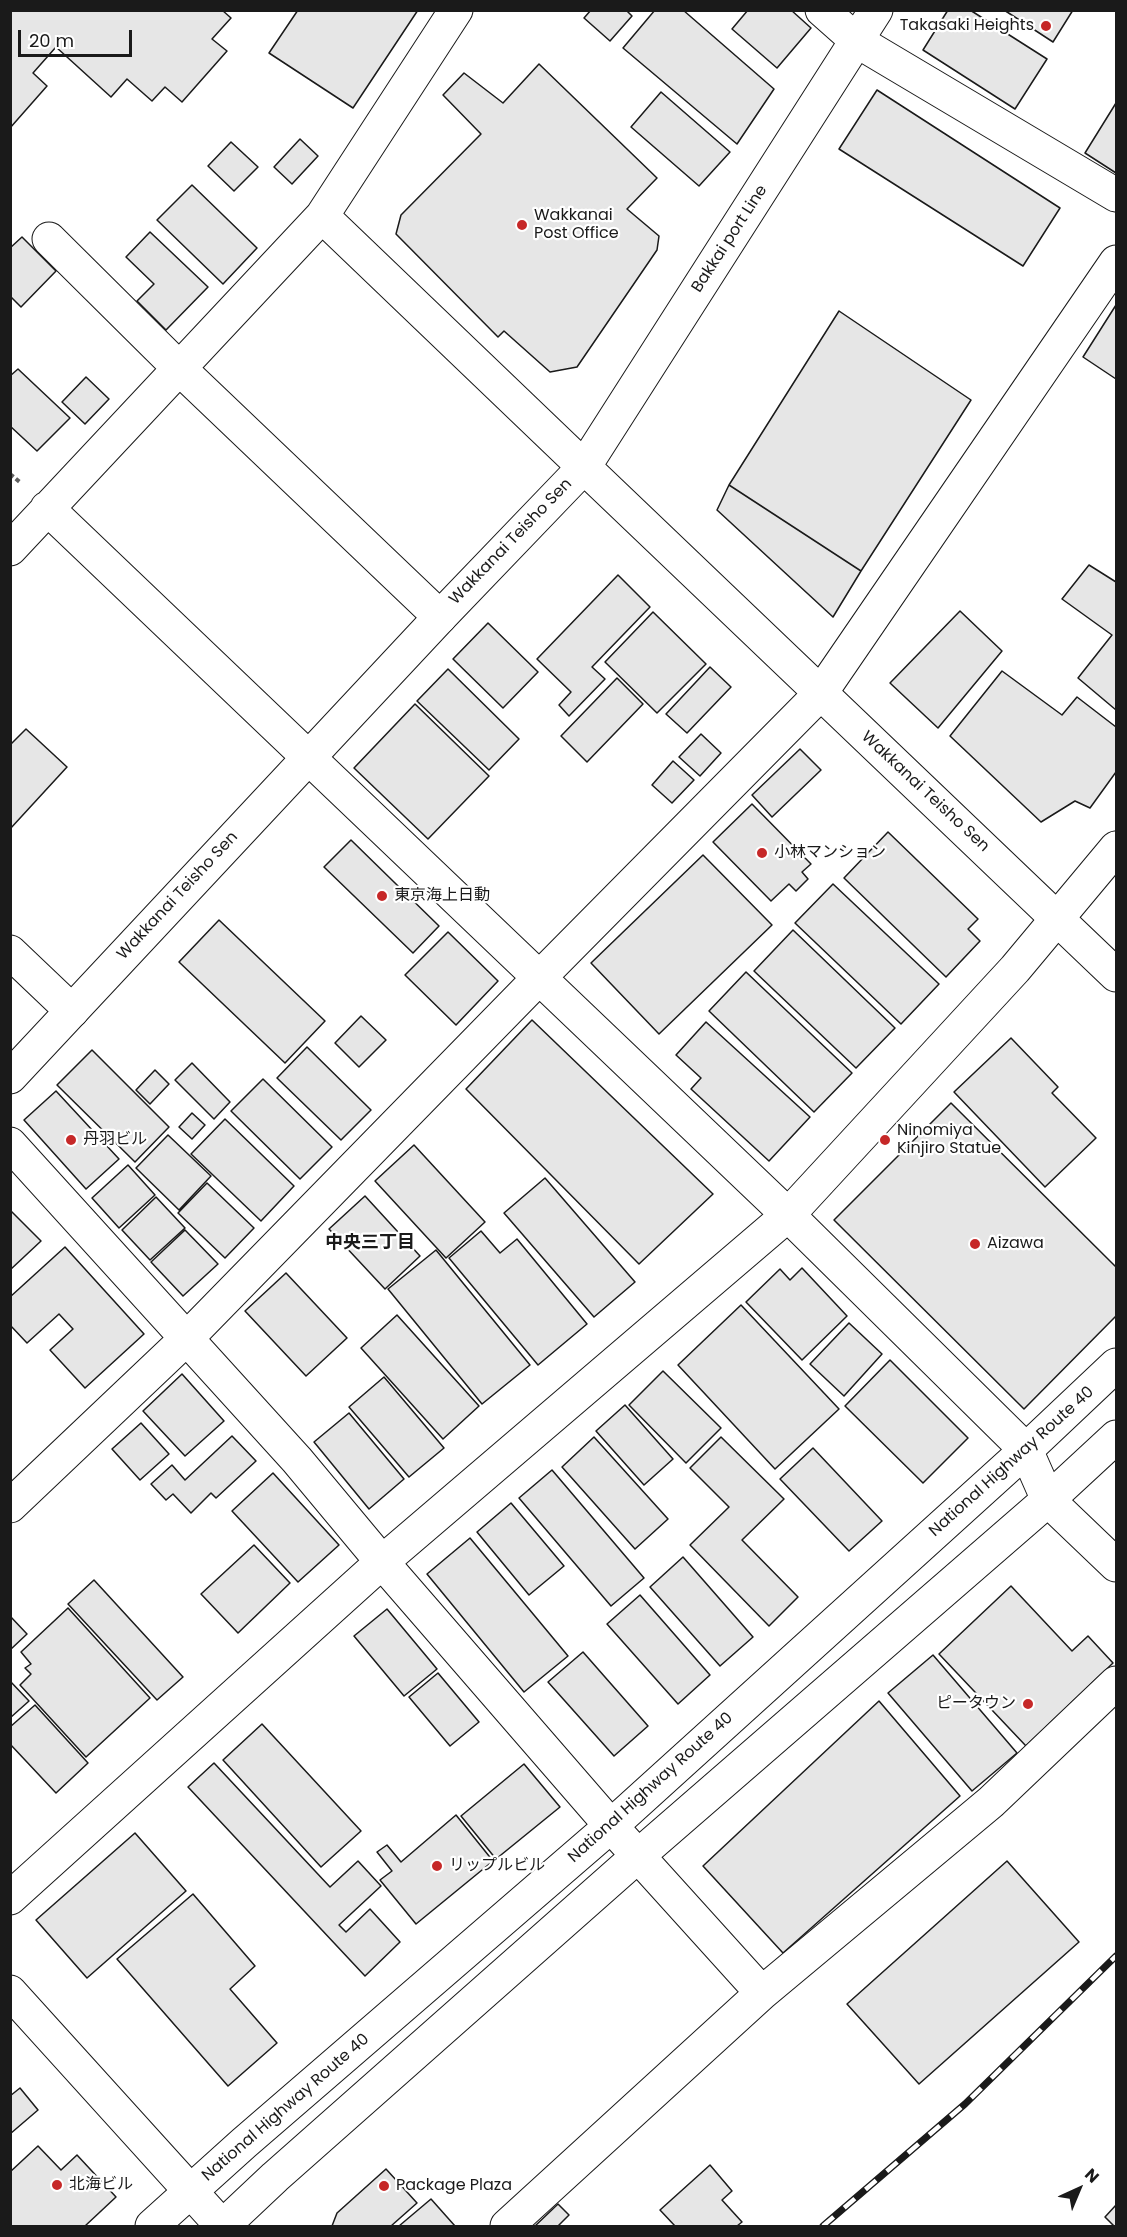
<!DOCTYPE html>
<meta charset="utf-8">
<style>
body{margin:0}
#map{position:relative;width:1127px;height:2237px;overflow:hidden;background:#fff;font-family:Poppins,sans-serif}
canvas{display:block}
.frame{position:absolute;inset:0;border:12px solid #1a1a1a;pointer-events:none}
.north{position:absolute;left:1049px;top:2159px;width:60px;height:60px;-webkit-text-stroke:4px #fff;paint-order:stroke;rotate:44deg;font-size:16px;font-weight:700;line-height:24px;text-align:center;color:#1a1a1a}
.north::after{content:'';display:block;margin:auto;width:21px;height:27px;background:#1a1a1a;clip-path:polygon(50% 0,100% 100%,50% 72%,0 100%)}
.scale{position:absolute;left:18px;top:30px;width:114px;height:27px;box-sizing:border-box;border:3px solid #1a1a1a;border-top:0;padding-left:8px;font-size:18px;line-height:21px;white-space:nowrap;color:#1a1a1a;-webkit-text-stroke:4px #fff;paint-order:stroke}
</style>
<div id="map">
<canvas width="1127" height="2237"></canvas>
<div class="frame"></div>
<div class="north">N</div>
<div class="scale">20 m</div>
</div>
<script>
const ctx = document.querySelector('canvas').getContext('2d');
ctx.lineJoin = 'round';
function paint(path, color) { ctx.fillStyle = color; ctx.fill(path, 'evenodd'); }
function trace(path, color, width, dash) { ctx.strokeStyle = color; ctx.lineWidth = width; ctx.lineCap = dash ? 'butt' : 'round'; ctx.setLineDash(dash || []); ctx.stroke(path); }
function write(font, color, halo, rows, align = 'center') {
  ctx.font = font + ' Poppins,"Noto Sans JP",sans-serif'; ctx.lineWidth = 4.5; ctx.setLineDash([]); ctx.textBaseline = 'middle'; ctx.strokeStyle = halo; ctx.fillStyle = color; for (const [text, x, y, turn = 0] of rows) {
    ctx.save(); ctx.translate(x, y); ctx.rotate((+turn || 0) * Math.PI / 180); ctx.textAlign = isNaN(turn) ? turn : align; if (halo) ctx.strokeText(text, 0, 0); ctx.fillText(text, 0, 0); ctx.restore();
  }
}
const building = new Path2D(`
 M10,10H222L231,18L212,39L227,51L182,102L165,87L152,101L127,79L111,97L56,47L33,73L47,86L10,128Z
 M298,10H418L353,108L269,53Z
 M591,10H626L632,16L610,41L584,18Z
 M655,10H683L774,89L737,144L623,48Z
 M748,10H791L811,28L777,68L732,29Z
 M948,10H970L1047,59L1015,109L923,50Z
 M1004,10H1073L1053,42Z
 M539,64L657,178L627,209L659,236L657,250L577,367L550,372L504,331L498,337L396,234L401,215L481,134L443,95L464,73L503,103Z
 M877,90L1060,208L1023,266L839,149Z
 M661,92L730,152L699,186L631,127Z
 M1116,103V173L1085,153Z
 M300,139L318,156L292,184L274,167Z
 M231,142L258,167L234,191L208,166Z
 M192,185L257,248L223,284L157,220Z
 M150,232L208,287L166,330L137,301L154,284L126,257Z
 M22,237L56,271L21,307L10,296V248Z
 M1116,305V379L1083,357Z
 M839,311L971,400L861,571L729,485Z
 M18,369L70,418L37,451L10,426V376Z
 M86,377L109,399L85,424L62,402Z
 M729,485L861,571L833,617L717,510Z
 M1089,565L1116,582V710L1078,678L1112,635L1062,599Z
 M618,575L650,607L592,667L605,679L569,716L559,705L571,692L537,659Z
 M960,611L1002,651L938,728L890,683Z
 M653,612L706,664L657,713L605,662Z
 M488,623L538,672L503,708L453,659Z
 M710,667L731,687L687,733L666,714Z
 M448,669L519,739L489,770L417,701Z
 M1002,671L1062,715L1077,697L1116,727V772L1090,808L1075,801L1041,822L950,736Z
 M617,678L643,704L587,762L561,736Z
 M415,704L489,776L428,839L354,768Z
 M26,729L67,767L10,829V745Z
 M701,734L721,753L700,776L679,757Z
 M800,749L821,770L772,817L752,795Z
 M673,761L694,780L672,803L652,785Z
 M752,804L811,864L802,872L808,879L796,891L789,884L771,901L713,842Z
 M888,832L978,919L968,929L980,941L946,977L844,878Z
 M351,840L439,926L413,953L324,867Z
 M703,855L772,925L659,1034L591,963Z
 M833,884L939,984L901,1024L795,923Z
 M219,920L325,1021L285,1063L179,962Z
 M793,930L895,1028L856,1068L754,971Z
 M448,932L498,981L456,1025L405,975Z
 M746,972L852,1073L814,1112L709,1011Z
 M361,1016L386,1040L359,1067L335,1043Z
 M532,1020L713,1194L639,1264L466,1089Z
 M706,1022L810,1117L769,1161L691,1089L701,1078L676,1055Z
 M1011,1038L1058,1087L1052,1093L1096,1138L1045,1187L954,1092Z
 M307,1047L371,1110L341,1140L277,1078Z
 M92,1050L169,1127L135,1162L57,1085Z
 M192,1063L230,1102L214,1119L175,1080Z
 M155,1070L169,1084L150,1104L136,1090Z
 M263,1079L332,1147L300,1179L231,1111Z
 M56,1091L119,1159L86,1189L24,1120Z
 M951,1103L1116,1267V1316L1024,1409L834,1220Z
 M192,1113L205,1125L192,1139L179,1127Z
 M225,1119L294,1186L261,1221L191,1154Z
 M168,1135L211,1176L179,1210L136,1168Z
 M414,1145L485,1222L446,1258L375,1181Z
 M128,1165L155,1195L119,1228L92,1198Z
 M545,1178L635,1282L594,1317L504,1213Z
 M207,1183L254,1228L225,1258L178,1213Z
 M365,1196L420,1256L385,1289L329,1229Z
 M156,1197L185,1228L150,1260L122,1230Z
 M10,1210L41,1241L10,1270Z
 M185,1230L218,1264L183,1296L151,1262Z
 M481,1231L500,1253L517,1239L587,1324L538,1365L449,1258Z
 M65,1247L144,1334L85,1388L50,1350L73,1329L59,1314L27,1343L10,1325V1297Z
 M436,1250L530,1365L482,1404L388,1289Z
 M802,1268L847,1316L802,1360L746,1302L780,1269L790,1280Z
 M286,1273L347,1338L306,1376L245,1311Z
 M741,1305L839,1409L775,1469L678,1365Z
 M397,1315L479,1406L443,1439L361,1348Z
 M849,1323L882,1354L844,1396L810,1364Z
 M890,1360L968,1438L923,1483L845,1406Z
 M663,1371L721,1428L686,1463L629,1405Z
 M182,1374L224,1421L185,1456L143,1411Z
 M384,1377L444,1448L409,1477L349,1407Z
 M625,1405L673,1459L644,1485L596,1431Z
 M349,1413L404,1479L369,1509L314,1442Z
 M141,1423L169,1454L140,1480L112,1449Z
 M232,1436L256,1461L216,1498L211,1493L191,1513L173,1494L166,1500L151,1484L172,1465L185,1480Z
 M594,1437L668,1519L635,1549L562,1467Z
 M721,1437L784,1499L742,1540L798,1597L769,1626L690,1545L729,1507L690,1468Z
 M813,1448L882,1521L849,1551L780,1479Z
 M552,1470L644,1578L611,1606L519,1498Z
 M273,1473L339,1545L298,1582L232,1511Z
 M511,1503L564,1566L529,1595L477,1532Z
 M470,1538L568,1656L524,1692L427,1574Z
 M254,1545L290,1583L238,1633L201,1594Z
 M683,1557L753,1637L720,1666L650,1587Z
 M94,1580L183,1677L157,1700L68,1604Z
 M1011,1586L1072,1651L1088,1636L1113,1663L1026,1746L939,1654Z
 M640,1595L710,1675L678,1704L607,1624Z
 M68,1608L150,1698L86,1757L20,1685L31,1674L25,1668L31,1664L21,1652Z
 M387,1609L437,1669L404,1696L354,1636Z
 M10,1616L27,1634L10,1650Z
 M583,1652L648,1726L614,1756L548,1682Z
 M933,1655L1017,1753L972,1791L888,1693Z
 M438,1673L479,1722L450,1746L409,1697Z
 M10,1681L29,1701L10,1718Z
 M879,1701L960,1796L783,1953L703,1866Z
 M35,1705L88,1763L56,1793L10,1744V1727Z
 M262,1724L361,1831L321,1867L223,1760Z
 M214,1763L330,1887L358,1861L381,1886L339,1925L346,1932L370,1909L400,1942L365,1976L188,1787Z
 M524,1764L560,1807L496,1859L461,1816Z
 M456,1815L493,1861L416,1924L380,1880L392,1871L377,1852L387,1845L401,1862Z
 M135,1833L186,1891L87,1978L36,1920Z
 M1007,1861L1079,1942L919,2084L847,2004Z
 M193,1894L255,1966L230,1989L277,2043L228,2086L117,1959Z
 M20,2088L38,2110L10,2134V2096Z
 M38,2146L61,2170L77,2155L116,2197L85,2226H10V2172Z
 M710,2165L732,2191L722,2200L742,2222L737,2226H675L660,2210Z
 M386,2169L417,2203L391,2226H332L337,2213Z
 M431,2199L455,2226H399Z
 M558,2204L569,2215L558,2226H535Z
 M1116,2205V2226H1114L1105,2217Z`);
paint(building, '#e6e6e6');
trace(building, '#1a1a1a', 1.5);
const minor = new Path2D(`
 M822,10L857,41L1116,195
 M322,216L584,467
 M49,239L180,369L440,617
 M47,508L788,1215L1026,1450L1048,1500L1116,1565
 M10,549L322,216L456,10
 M10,952L72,1011
 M10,1144L297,1460L382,1562L611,1826L762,1993
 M10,1506L186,1339L538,979L820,694L1116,262
 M10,1898L382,1562L788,1215L1015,969L1116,848
 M10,1992L222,2226
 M507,2226L762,1993L991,1802L1116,1683`);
const major = new Path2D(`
 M584,467L1116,975
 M10,1077L440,617L584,467L876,10`);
const highway = new Path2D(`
 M152,2226L244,2143L611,1826L1026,1450L1116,1365
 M223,2226L275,2177L639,1855L1048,1500L1116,1437`);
trace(minor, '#1a1a1a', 35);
trace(major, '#1a1a1a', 35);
trace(highway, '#1a1a1a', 35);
trace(new Path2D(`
 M10,474L21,483`), '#5f5f5f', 4, [4.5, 3]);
trace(minor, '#fff', 33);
trace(major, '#fff', 33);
trace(highway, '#fff', 33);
const rail = new Path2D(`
 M823,2226L965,2104L1116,1956`);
trace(rail, '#1a1a1a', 7);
trace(rail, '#fff', 4.5, [14]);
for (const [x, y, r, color] of [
 [1046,26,6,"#c62828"],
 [522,225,6,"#c62828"],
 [762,853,6,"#c62828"],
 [382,896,6,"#c62828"],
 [71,1140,6,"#c62828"],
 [885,1140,6,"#c62828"],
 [975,1244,6,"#c62828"],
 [1028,1704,6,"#c62828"],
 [437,1866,6,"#c62828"],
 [57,2185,6,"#c62828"],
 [384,2186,6,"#c62828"]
]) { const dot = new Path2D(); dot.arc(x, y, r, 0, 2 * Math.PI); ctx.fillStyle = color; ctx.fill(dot); trace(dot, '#fff', 2); }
write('16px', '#1a1a1a', '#fff', [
 ["Takasaki Heights",1034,26,"right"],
 ["Wakkanai",534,216],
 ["Post Office",534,234],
 ["小林マンション",774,853],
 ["東京海上日動",394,896],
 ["Ninomiya",897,1131],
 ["Kinjiro Statue",897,1149],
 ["丹羽ビル",83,1140],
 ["Aizawa",987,1244],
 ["ピータウン",1016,1704,"right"],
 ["リップルビル",449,1866],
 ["北海ビル",69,2185],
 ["Package Plaza",396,2186]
], 'left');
write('16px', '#1a1a1a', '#fff', [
 ["Bakkai port Line",730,239,-57],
 ["Wakkanai Teisho Sen",511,542,-46],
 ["Wakkanai Teisho Sen",925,792,43],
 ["Wakkanai Teisho Sen",178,896,-47],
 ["National Highway Route 40",1012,1462,-42],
 ["National Highway Route 40",651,1788,-42],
 ["National Highway Route 40",286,2108,-41]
]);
write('bold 18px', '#1a1a1a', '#fff', [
 ["中央三丁目",370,1243]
]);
</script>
